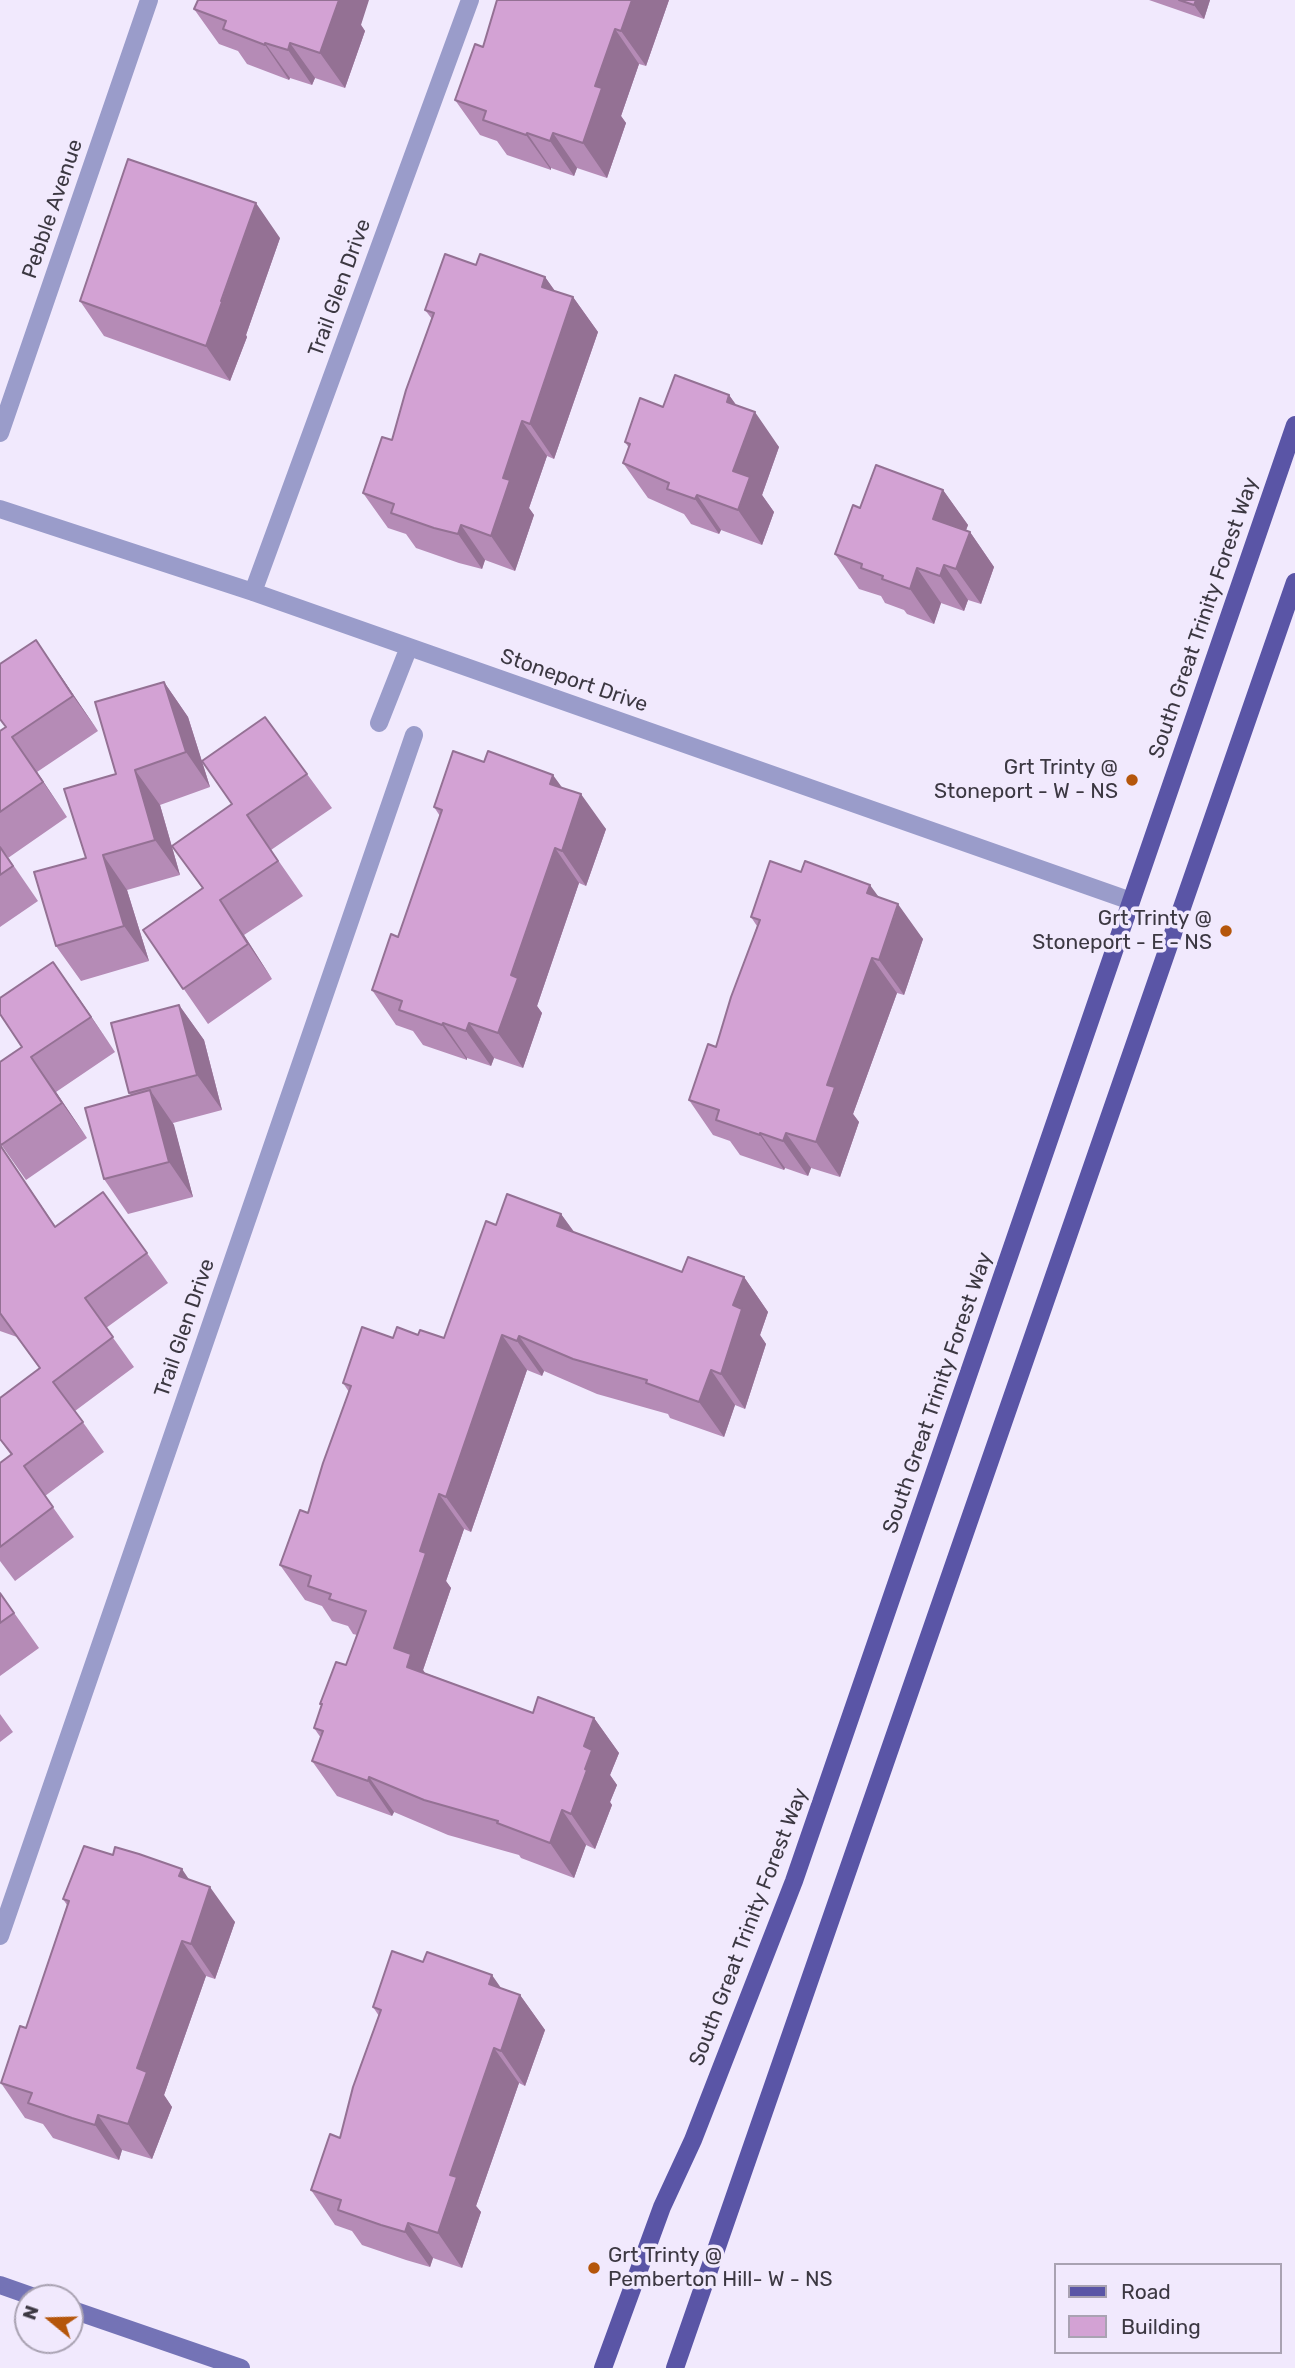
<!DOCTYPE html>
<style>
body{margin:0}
#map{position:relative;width:1295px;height:2368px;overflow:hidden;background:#f1e9fd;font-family:Rubik,sans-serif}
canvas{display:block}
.legend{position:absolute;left:1054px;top:2263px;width:228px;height:91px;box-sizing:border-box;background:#f1e9fd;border:2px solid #a9a2b2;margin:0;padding:9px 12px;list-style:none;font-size:21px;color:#3c3842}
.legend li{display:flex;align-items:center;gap:14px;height:35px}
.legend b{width:35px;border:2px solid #a9a2b2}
.north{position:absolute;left:14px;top:2284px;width:70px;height:70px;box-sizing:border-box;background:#f1e9fd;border:2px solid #a9a2b2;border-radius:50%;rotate:289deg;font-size:19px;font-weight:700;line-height:28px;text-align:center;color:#3c3842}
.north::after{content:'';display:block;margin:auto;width:24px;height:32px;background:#b5560b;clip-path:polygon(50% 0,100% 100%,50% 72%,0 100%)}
</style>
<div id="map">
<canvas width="1295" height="2368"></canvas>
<ul class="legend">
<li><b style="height:9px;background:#5a55a6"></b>Road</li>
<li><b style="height:19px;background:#d3a2d4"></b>Building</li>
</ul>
<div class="north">N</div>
</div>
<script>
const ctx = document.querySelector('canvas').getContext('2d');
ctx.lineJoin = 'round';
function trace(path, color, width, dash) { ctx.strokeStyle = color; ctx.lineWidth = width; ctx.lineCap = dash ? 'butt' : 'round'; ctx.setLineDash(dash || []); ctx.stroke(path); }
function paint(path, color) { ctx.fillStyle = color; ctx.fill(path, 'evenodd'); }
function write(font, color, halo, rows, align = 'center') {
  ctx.font = font + ' Rubik,sans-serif'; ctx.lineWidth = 7; ctx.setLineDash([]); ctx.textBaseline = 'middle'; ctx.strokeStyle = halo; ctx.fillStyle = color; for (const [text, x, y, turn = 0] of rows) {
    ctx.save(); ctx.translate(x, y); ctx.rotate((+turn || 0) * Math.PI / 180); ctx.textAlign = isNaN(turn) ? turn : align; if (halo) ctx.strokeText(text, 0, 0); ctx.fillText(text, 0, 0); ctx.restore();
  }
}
trace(new Path2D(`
 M0,433L149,0
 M0,509L253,592L1131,901
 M253,592L470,0
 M379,723L409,647
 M0,1936L414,735`), '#9a9cca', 18);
trace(new Path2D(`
 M0,2285L37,2298
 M70,2309L241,2368`), '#7473b6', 18);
trace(new Path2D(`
 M603,2368L662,2207L693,2140L794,1881L1295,425
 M675,2368L1295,582`), '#5a55a6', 18);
paint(new Path2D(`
 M669,0L646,66L639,64L621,116L626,123L607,178L577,168L574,176L551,168V170L507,155L497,141L480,135L455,100L483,47Z
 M1149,0H1210L1204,19Z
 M194,9L361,25L365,31L345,88L315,78L312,85L290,78L289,80L247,64L238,51L219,44Z
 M280,238L246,335L247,337L230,381L104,336L80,301Z
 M476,265L545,277L555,291L573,297L598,332L554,459L547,456L529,508L534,515L515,571L485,560L482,569L459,563L416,548L406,534L388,528L363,493L392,440L432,319L425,310Z
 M729,395L737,406L779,447L762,495L774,512L762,545L721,530L719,534L691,524L684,514L648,498L623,463L629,448L625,442L663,407Z
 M943,490L968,525L966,530L970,532L994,567L981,604L968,600L964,611L941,603L934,624L907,614L904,610L885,603L881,596L859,589L835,554L860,508Z
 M60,675L98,731L37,772L67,817L8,858L5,853L38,901L0,927V731L6,727Z
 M164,682L188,717L210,787L160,805L180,875L127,890L149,961L81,981L56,946L116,774Z
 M307,774L332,808L271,850L303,896L244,935L272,979L208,1024L143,930L202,888L172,846Z
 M562,788L606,829L586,886L579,883L537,1006L542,1013L523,1068L494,1058L491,1066L467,1058V1060L423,1045L413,1031L396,1025L372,990L398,937L440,816L434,807Z
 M879,898L923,939L904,995L897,993L853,1114L859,1122L840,1177L811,1168L808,1176L785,1168L784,1170L740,1155L730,1141L713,1135L689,1100L716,1047L757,926L751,917Z
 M78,997L115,1052L56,1092L87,1138L26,1180L0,1143L22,1047Z
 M179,1005L204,1040L222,1110L173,1123L193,1197L128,1214L104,1179L131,1095L129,1093Z
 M0,1145L56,1227L147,1253L168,1283L106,1328L134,1367L75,1411L104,1452L45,1496L74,1537L15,1581L0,1561V1463L11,1455L0,1440V1398L40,1369L17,1337L0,1331Z
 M561,1214L575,1233L682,1272L744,1277L768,1312L760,1335L766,1344L745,1409L735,1405L724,1437L670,1418L668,1414L597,1394L544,1371L542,1376L527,1370L471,1532L464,1529L446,1581L451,1588L423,1670L425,1673L533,1713L594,1718L619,1753L610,1775L617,1785L610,1802L612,1805L595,1849L586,1845L574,1878L521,1858L519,1855L448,1835L394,1812L392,1816L337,1796L312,1761L321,1738L314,1728L322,1706L320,1704L346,1665L357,1635L353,1634L348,1626L332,1621L322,1606L305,1600L280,1565L308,1513L349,1392L343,1383L393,1338L418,1335L444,1338L496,1225Z
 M0,1593L39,1648L0,1676Z
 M0,1714L13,1732L0,1742Z
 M189,1879L235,1922L215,1979L206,1976L164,2095L172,2107L152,2159L122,2150L119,2160L53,2138L43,2124L25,2118L1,2083L26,2028L67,1905L63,1899Z
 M501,1988L520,1995L545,2030L525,2086L519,2083L476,2206L481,2212L462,2268L433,2258L430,2267L406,2260L362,2245L352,2231L335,2225L311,2190L340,2138L379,2016L373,2007Z`), '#b58bb6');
paint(new Path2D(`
 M339,0H369L361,25L365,31L345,88L320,53Z
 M632,0H669L646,66L621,31Z
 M1196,0H1210L1204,19L1194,5Z
 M615,29L639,64L621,116L626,123L607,178L583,143L595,86Z
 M265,43L290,78L289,80L265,45Z
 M290,43L315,78L312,85L288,50Z
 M527,133L551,168V170L526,135Z
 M553,133L577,168L574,176L550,141Z
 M256,203L280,238L246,335L247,337L230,381L206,346Z
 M545,277L569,311L573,297L598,332L554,459L530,424L542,287Z
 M729,395L750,425L755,412L779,447L762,495L774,512L762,545L738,510L727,402Z
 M522,421L547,456L529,508L534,515L515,571L491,536L503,478Z
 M943,490L968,525L957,554L933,519Z
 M697,495L721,530L719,534L695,499Z
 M461,525L485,560L482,569L458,534Z
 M970,532L994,567L981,604L956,569Z
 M944,565L968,600L964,611L940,576Z
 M917,568L941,603L934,624L910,589Z
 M36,640L60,675L98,731L73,696Z
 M164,682L188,717L210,787L186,752Z
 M12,737L37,772L67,817L43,782Z
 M135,770L160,805L180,875L155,840Z
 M553,775L577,808L581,794L606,829L586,886L562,851L550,784Z
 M555,848L579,883L537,1006L542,1013L523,1068L498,1033L511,975Z
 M103,855L127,890L149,961L124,926Z
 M870,885L894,918L898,904L923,939L904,995L879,960L867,893Z
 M220,900L244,935L272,979L248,944Z
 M872,958L897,993L853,1114L859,1122L840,1177L816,1142L827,1085Z
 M53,962L78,997L115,1052L91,1017Z
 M179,1005L204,1040L222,1110L197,1075Z
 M443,1023L467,1058V1060L442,1025Z
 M469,1023L494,1058L491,1066L466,1031Z
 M31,1057L56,1092L87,1138L62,1103Z
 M150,1090L174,1125L193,1197L169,1162Z
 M760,1133L785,1168L784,1170L760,1135Z
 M786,1133L811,1168L808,1176L783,1141Z
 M561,1214L586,1249L557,1226Z
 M744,1277L768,1312L760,1335L766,1344L745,1409L721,1374L733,1305Z
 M502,1335L527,1370L471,1532L446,1497Z
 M519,1336L544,1371L542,1376L517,1341Z
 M711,1370L735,1405L724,1437L699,1402Z
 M439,1494L464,1529L446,1581L451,1588L423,1670L436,1689L431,1702L394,1648L420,1551Z
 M594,1718L619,1753L610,1775L617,1785L610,1802L612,1805L595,1849L571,1814L585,1769L584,1746Z
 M369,1777L394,1812L392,1816L368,1781Z
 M562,1810L586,1845L574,1878L550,1843Z
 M182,1869L205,1903L210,1887L235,1922L215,1979L191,1944L179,1876Z
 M182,1941L206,1976L164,2095L172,2107L152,2159L128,2124L137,2068Z
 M492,1975L515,2008L520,1995L545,2030L525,2086L501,2051L489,1984Z
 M494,2048L519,2083L476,2206L481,2212L462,2268L438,2233L450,2175Z
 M98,2115L122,2150L119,2160L95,2125Z
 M408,2223L433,2258L430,2267L405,2232Z`), '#947194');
const building = new Path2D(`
 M198,0H339L320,53L290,43L288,50L265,43V45L223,29L226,21L194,9Z
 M497,0H632L621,31L615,29L595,86L602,88L583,143L553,133L550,141L527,133L526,135L483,120L486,111L455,100L475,44L483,47Z
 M1179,0H1196L1194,5Z
 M128,159L256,203L221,301L222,302L206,346L80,301Z
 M445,254L476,265L480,254L545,277L542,287L573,297L530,424L522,421L503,478L510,480L491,536L461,525L458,534L434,528L391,513L394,504L363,493L382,437L392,440L406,390L434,313L425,310Z
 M675,375L729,395L727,402L755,412L733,471L750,477L738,510L697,495L695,499L667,489L669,483L623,463L630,444L625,442L640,398L663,407Z
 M876,465L943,490L933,519L970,532L956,569L944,565L940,576L917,568L910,589L882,579L883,576L861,568L862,564L835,554L853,505L860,508Z
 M36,640L73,696L12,737L43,782L0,812V731L6,727L0,719V664Z
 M164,682L186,752L135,770L155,840L103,855L124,926L56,946L34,872L86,858L64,789L116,774L95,702Z
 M265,717L307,774L247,815L278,861L220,900L248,944L183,989L143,930L203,888L172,846L232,804L202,761Z
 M453,751L484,762L488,751L553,775L550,784L581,794L562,851L555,848L511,975L518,978L498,1033L469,1023L466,1031L443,1023L442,1025L399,1010L402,1001L372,990L391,934L398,937L442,810L434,807Z
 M0,847L13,866L0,875Z
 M770,861L801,872L805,861L870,885L867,893L898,904L879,960L872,958L827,1085L835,1087L816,1142L786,1133L783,1141L760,1133V1135L716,1120L719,1110L689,1100L708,1044L716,1047L731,997L760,920L751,917Z
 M53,962L91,1017L31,1057L62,1103L1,1145L0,1143V1062L22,1047L0,1014V998Z
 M179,1005L197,1075L129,1093L111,1023Z
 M150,1090L169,1162L104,1179L85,1108Z
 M0,1145L55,1227L103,1192L147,1253L85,1298L113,1337L53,1382L83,1422L24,1466L53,1507L0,1547V1463L12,1454L0,1439V1398L40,1368L0,1313Z
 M507,1194L561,1214L557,1226L682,1272L688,1257L744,1277L733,1305L742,1309L721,1374L711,1370L699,1402L646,1383L647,1380L573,1359L519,1336L517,1341L502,1335L446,1497L439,1494L420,1551L426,1553L394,1648L411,1654L407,1667L533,1713L538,1697L594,1718L584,1746L592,1750L585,1769L587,1770L571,1814L562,1810L550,1843L497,1823L498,1821L424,1800L369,1777L368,1781L312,1761L323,1731L314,1728L322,1704H320L336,1662L346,1665L366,1611L329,1599L331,1594L308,1586L311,1576L280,1565L300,1510L308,1513L323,1463L351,1386L343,1383L362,1327L393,1338L397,1327L418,1335L420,1330L444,1338L486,1221L496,1225Z
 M0,1593L14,1613L0,1623Z
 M84,1846L113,1855L115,1847L139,1854L182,1869L179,1876L210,1887L191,1944L182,1941L137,2068L147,2072L128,2124L98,2115L95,2125L72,2118L28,2103L32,2093L1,2083L20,2026L26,2028L69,1901L63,1899Z
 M392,1951L423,1962L427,1952L492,1975L489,1984L520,1995L501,2051L494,2048L450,2175L457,2177L438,2233L408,2223L405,2232L381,2225L338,2210L341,2200L311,2190L330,2134L340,2138L353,2087L381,2010L373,2007Z`);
paint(building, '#d3a2d4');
trace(building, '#947194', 2);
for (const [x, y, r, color] of [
 [1132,780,7,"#b5560b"],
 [1226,931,7,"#b5560b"],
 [594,2268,7,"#b5560b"]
]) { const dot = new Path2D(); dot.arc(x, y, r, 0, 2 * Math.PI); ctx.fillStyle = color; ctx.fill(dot); trace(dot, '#f1e9fd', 2.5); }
write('21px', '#3c3842', '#f1e9fd', [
 ["Pebble Avenue",53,209,-71],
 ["Trail Glen Drive",340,288,-70],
 ["South Great Trinity Forest Way",1204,618,-71],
 ["Stoneport Drive",574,681,19],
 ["Trail Glen Drive",185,1328,-71],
 ["South Great Trinity Forest Way",938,1393,-71],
 ["South Great Trinity Forest Way",749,1927,-69]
]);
write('21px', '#3c3842', '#f1e9fd', [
 ["Grt Trinty @",1118,768],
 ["Stoneport - W - NS",1118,792],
 ["Grt Trinty @",1212,919],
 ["Stoneport - E - NS",1212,943],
 ["Grt Trinty @",608,2256,"left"],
 ["Pemberton Hill- W - NS",608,2280,"left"]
], 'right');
</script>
